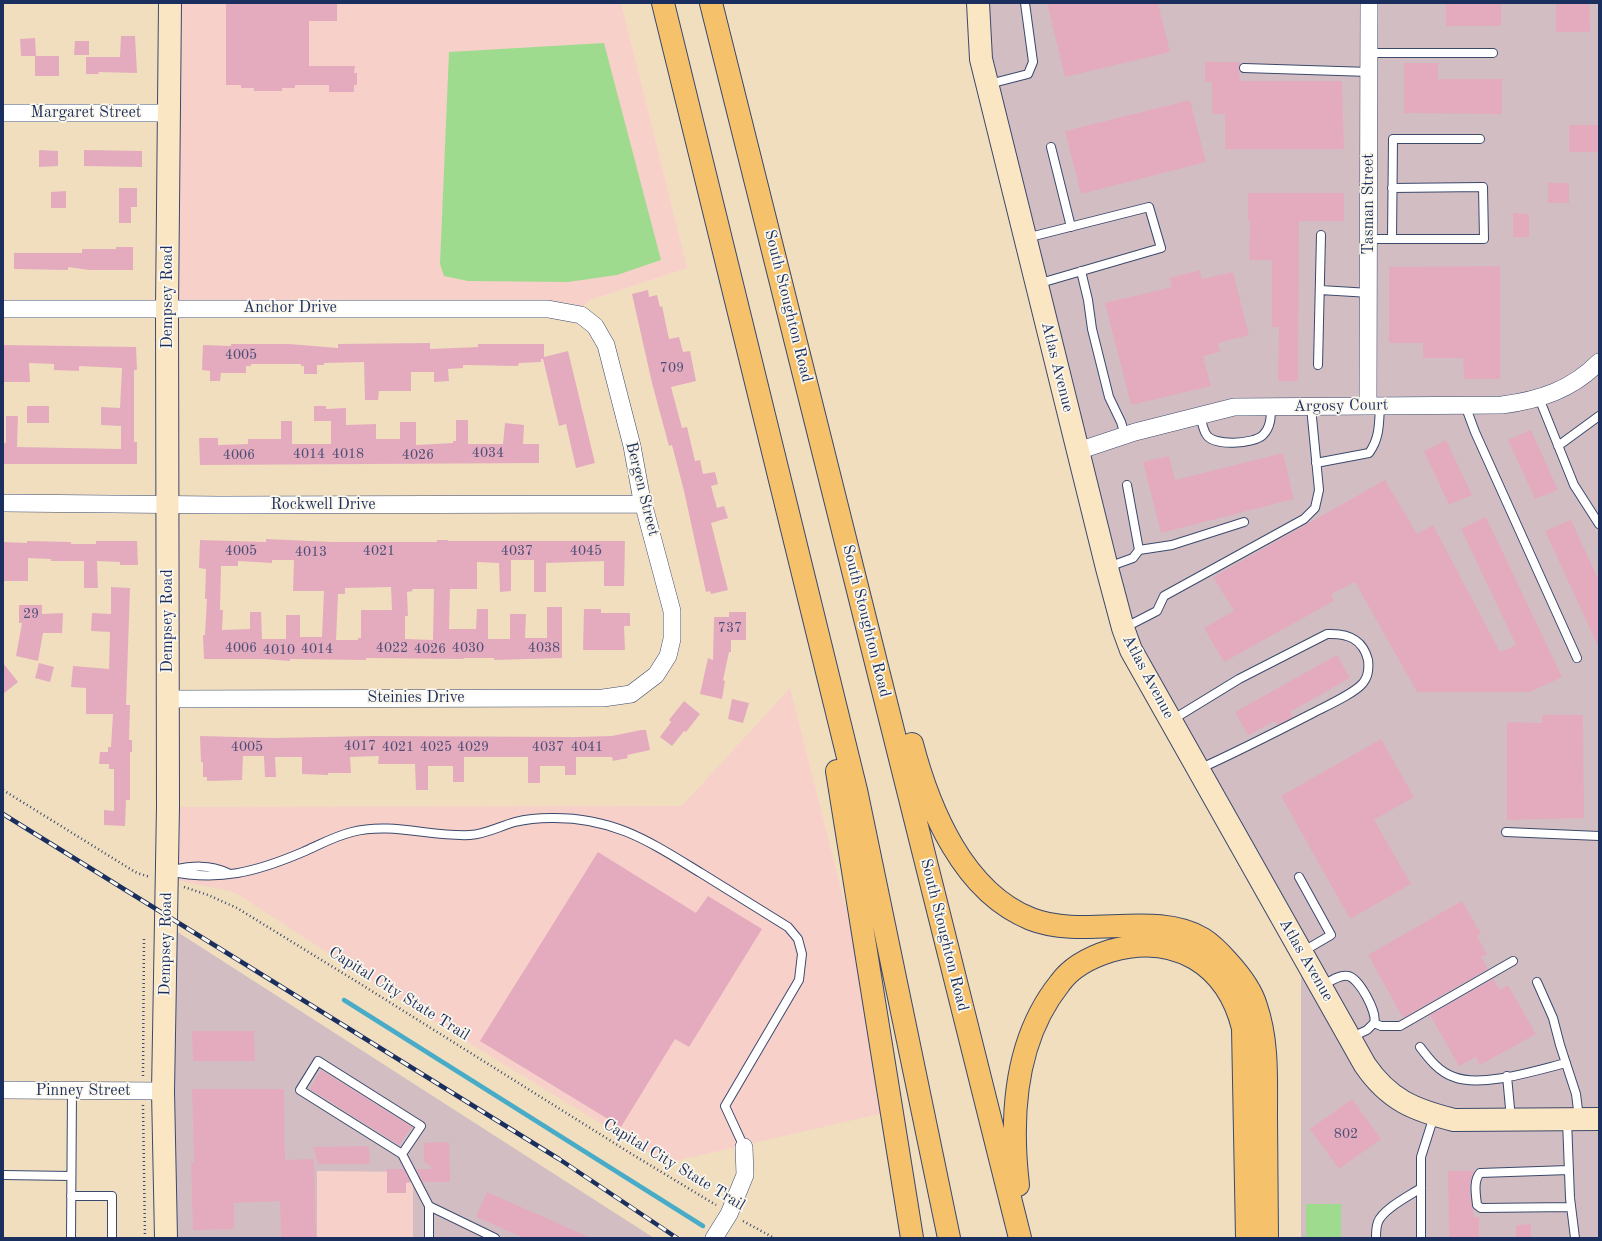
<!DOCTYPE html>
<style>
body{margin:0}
#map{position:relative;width:1602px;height:1241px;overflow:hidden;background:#f0debf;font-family:"Old Standard TT",serif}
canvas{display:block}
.frame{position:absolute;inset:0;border:4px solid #1b2f5e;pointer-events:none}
</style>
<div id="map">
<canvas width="1602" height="1241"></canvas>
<div class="frame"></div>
</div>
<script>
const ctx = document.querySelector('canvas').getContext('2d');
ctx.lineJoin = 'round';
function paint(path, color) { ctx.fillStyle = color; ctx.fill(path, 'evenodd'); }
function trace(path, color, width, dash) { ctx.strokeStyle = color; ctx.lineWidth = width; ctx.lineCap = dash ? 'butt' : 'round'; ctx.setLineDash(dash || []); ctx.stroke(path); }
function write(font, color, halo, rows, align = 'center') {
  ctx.font = font + ' "Old Standard TT",serif'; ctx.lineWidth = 3.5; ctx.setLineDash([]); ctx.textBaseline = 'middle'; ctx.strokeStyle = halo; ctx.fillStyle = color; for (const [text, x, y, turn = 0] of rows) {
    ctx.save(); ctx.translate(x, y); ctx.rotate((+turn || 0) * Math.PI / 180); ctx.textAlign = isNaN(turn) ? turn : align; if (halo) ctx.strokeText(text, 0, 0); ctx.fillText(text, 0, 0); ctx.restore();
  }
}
paint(new Path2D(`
 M170,3H621L687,268L590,300L576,313L167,308Z
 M790,688L897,1110L666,1163L433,1021L234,892L167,878L168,807L682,806Z
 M317,1171H413V1238H317Z`), '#f7d0ca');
paint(new Path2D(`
 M978,3H1599V1238H1301V952L1131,650Z
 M165,924L654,1238H413V1172L317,1171V1238H166Z`), '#d2bec2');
paint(new Path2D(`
 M604,43L661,260L617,275L568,282L468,281L444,276L440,264L449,52Z
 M1306,1204H1341V1238H1306Z`), '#9fdb8e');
trace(new Path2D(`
 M344,1000L703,1226`), '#48acc8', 4.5);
paint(new Path2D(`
 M226,3L337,4V21H309V66H355L354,73H357V85H354V92H329V85H295V88H282V91H254V88H241V85H226Z
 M1047,3H1158L1170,52L1065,77Z
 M1446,3H1501V26H1446Z
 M1556,3H1589L1590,32H1556Z
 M121,36H135L137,73L98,72L99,74H86V57H120Z
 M35,38L36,56H21L20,39Z
 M75,41H89V55H74Z
 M35,56H59V76H35Z
 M1205,62H1240L1239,68L1240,81H1342L1344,149H1225V114H1212V82H1205Z
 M1404,63H1438V79H1502V114L1404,113Z
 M1190,100L1206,162L1081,194L1065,131Z
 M1569,125H1599V152H1569Z
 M39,150L58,151V166L39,167Z
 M84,150L142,151V167L84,166Z
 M1548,183H1569V203H1548Z
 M119,188H137V207H131V223H119Z
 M66,191V208H51V192Z
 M1248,193H1344V221H1299L1298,381H1278L1279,327H1272V260H1249L1250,221H1248Z
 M1513,213L1529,214V237H1513Z
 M116,247H133V270H89L68,267V270L14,269V253H82V249H116Z
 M1500,266V379H1464L1463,358H1423V343H1389V267Z
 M1200,270L1202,279L1233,272L1249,335L1218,343L1220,352L1203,356L1211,386L1131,405L1105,303L1172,287L1169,278Z
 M648,290L649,297L657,295L660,307L662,306L669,339L679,337L683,352L690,351L696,381L671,387L682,428L687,427L695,461L700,460L703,474L715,472L718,484L711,486L717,508L724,506L728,518L711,523L728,590L711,594L710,591L706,592L684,491L672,445L669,446L652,383L632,294Z
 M430,343V349L478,347V344H544V357L568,351L595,463L576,468L566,424L559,426L543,359H541V362L519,363L518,366L463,365V368L448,369L449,381L434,382V372H411V391H379L378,400H365L364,362L324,363V365H317V374H304V366H301V364H251V366H246V373H221L220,381H210V371L202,370L203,345L231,346V344H289L338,348V344Z
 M3,345L136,347L137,370H134V442H137V464H3V443H6V416H18L17,447L121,449V426L101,425V407L120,408L122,368L79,366V371L54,370V364L29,363L30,382H3Z
 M27,406H49V423H27Z
 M314,406H326V409L346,408V425L376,424V439H400V422H416V445L453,443V441H456V420H468V444H503L505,423L524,425L523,444H539V463L200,465L199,438H218V445L248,444V439H281V421H292V444H331V421H314Z
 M1531,430L1558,490L1535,499L1508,440Z
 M1446,440L1472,495L1449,505L1424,451Z
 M1283,453L1294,499L1161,533L1143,462L1169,456L1175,480Z
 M1385,480L1417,534L1433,525L1500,652L1516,645L1461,529L1486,517L1562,677L1530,692H1417L1355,582L1331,594L1334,601L1224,662L1204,628L1234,611L1213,577Z
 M1571,520L1599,581V648L1545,531Z
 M266,539L332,542H437V540H448V541H625L624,586H604V561L546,563V592H534V560H511V591L500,592L499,563L477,562V589H450L449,629H476L477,609H488V639H510V614H526L525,638H547V607H562V658L494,660V658H464V659L366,658V660L290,659V661L264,659H204L203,635H205L207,599H205L206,569L199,568L200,540L266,542ZM272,560H294L293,591H324L322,637H300V615H286V639H262L261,612H250V629L222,630L223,610H220L221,566H238V561L272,563ZM391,587L392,610H361V638H358V640H336L338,594H345V588ZM412,589H434L433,640L405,639V616H408L407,592L413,591Z
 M27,541L71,542V544H96V541H137L138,565H120V562L97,561L98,588H84V561H51V559L28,558V581H3V542L27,543Z
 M111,587L130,588L126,705H130L129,740H132V752H130V800H126L125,826L104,825V810L114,811V769H109V764H99L100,752H108V747H111L113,714H86V688L71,687L73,666L109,669L110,632L91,631L92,613L111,614Z
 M19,605H42V614L63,613L62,633H43L38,661L16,656L22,623H19Z
 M584,609H601V613H630V626H624L625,650H583Z
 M729,612H746V640H731V652H729L723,680L725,681L722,699L700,694L708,658L713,660L714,617H729Z
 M1337,655L1350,678L1290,712L1293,717L1277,725L1275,721L1248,735L1235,712Z
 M3,663L18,682L3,694Z
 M39,663L54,667L50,682L35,678Z
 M732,699L749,703L743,723L728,719Z
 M684,701L700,714L686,732L684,731L672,746L660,737L671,722L669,720Z
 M1542,715H1583L1584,818L1507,820V722L1542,723Z
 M641,730H646L650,750L627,755L628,758L613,761L612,757H576V775H565V766H540V783H528V757H464V782H453V766H428V790H416L415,764H378L379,756L350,757L351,773H328V775L302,774V757H275L276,777H265L264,756H243L242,780L207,781V777H203V762H201L200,736L273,738L373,736L575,737L612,736Z
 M1381,739L1414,797L1374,820L1411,884L1350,919L1281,796Z
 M598,852L696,913L708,896L762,929L689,1047L675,1039L621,1127L480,1041Z
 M1462,901L1481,934L1477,936L1487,954L1481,957L1488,969L1403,1018L1368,955Z
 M1493,979L1500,990L1508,985L1536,1034L1480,1065L1476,1057L1459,1066L1430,1015Z
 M192,1031H254L255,1061H193Z
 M321,1070L412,1127L399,1145L310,1089Z
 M192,1089H284L285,1160L314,1159L316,1238H281L280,1201L234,1203V1229L193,1230L191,1162H194Z
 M1352,1099L1381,1139L1339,1169L1310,1129Z
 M449,1142L450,1182H423L416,1169H434L424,1162V1143Z
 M369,1146L370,1164H318L313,1147Z
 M387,1169H404L411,1182L406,1183V1193H387Z
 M1448,1171H1474L1470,1183V1193L1474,1217H1479V1238H1449Z
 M487,1192L591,1238H524L476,1217Z
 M1531,1224V1238H1516V1225Z`), '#e4abbf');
const lane = new Path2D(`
 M1370,53H1493
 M1244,68L1370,72
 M989,84L1028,74L1033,62L1025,3
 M1051,147L1071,227
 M1026,238L1149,207L1161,248L1037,284
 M1370,239H1484L1483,187L1392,188
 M1392,239L1393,139H1480
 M1081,271L1088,300L1092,329L1109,397L1121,422L1125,435
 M1320,290L1370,293
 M1318,365L1321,235
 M1539,398L1574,485L1599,524
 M1465,405L1475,432L1577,658
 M1200,416C1202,422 1203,429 1206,434C1213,447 1254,444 1263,435C1271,427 1271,416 1271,406
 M1558,446L1599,416
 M1316,463L1369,453C1380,438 1379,423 1380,405
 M1139,550L1172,545L1244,522
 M1108,567L1133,558L1139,550L1127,485
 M1124,628L1157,611L1164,596L1304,519L1315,508L1319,490L1311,407
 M1172,720L1239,679L1327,634C1348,633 1363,639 1368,660C1369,668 1369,676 1363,683C1354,694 1324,707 1311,714C1274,733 1237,752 1199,769
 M1506,832L1599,836
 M172,870C192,866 209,864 228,873
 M168,871C219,882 256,872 303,852C319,845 335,836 352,832C391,822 431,837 470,835C486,834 500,826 515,822C527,819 539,818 551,818C614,817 650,842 701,873C730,891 759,909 788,927L798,939L802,954L799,980L725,1106L744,1147
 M1299,877L1331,935L1302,952
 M1537,982L1553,1018L1560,1045L1576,1094L1579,1118
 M1322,986C1329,982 1340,974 1348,976C1359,978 1378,1013 1374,1023L1367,1030L1350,1038
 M1374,1023L1381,1026H1400L1513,961
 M1420,1047C1429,1059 1439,1072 1454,1077C1482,1088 1537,1070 1566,1063
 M1507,1076L1511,1119
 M1567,1120L1570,1198L1575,1238
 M402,1154L421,1126L318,1061L300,1090L402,1154L429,1206V1238
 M1569,1170L1480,1173C1473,1181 1476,1195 1477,1205L1481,1208L1571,1207
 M3,1175L71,1176
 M71,1196H112V1238
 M429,1206L495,1238
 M71,1238L72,1091
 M1376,1238C1376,1233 1376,1227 1378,1222C1383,1209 1409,1196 1421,1188
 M1421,1238V1157L1434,1116`);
const street = new Path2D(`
 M3,113H170
 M3,309H548L581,315L595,326L606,345L632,446L641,495L672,611V639L668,656L656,675L631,694L603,698L168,699
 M1368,405L1369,3
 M1078,451L1135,432L1234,407L1502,405C1540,400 1571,390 1599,362
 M3,503L220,505L644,504
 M3,1090L163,1091
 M714,1238L729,1214L745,1175L744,1147`);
const secondary = new Path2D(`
 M978,3L981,59L1107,568L1123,628L1131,650L1365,1065C1389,1100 1414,1110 1454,1120L1599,1119
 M166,1238L163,1091L168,807L167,308L170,3`);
const primary = new Path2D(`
 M663,3L856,790L949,1238
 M711,3L1020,1238
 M912,744C929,809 963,892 1031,919C1084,940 1155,910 1203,939C1212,945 1220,953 1227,961C1239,974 1251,989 1256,1006C1268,1041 1266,1079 1266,1116C1266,1157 1267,1197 1267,1238
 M837,771L912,1238
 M1018,1185C1010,1116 1015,1039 1060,983C1072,966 1091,957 1110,951C1175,932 1227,964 1243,1028L1247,1238`);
trace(lane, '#3b496d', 10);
trace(street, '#3b496d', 18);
trace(secondary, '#3b496d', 24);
trace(primary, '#3b496d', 24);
trace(new Path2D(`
 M3,790L127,867L137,873L150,877
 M184,887L208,895L237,908L367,988L630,1153L716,1205
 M143,1076L144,936
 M143,1105L145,1238
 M743,1221L774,1238`), '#3b496d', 2.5, [1, 3]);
trace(lane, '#fff', 8);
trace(street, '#fff', 17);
trace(secondary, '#fbe6c4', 22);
trace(primary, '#f6c16b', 22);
const rail = new Path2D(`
 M3,814L559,1159L677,1238`);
trace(rail, '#1b2f5e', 4.5);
trace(rail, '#fbf7ec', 3, [9]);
write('14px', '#4d4e76', null, [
 ["4005",241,355],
 ["709",672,368],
 ["4034",488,453],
 ["4014",309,454],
 ["4018",348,454],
 ["4006",239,455],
 ["4026",418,455],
 ["4005",241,551],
 ["4021",379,551],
 ["4037",517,551],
 ["4045",586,551],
 ["4013",311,552],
 ["29",31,614],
 ["737",730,628],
 ["4006",241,648],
 ["4022",392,648],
 ["4030",468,648],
 ["4038",544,648],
 ["4014",317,649],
 ["4026",430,649],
 ["4010",279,650],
 ["4017",360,746],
 ["4005",247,747],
 ["4021",398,747],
 ["4025",436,747],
 ["4029",473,747],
 ["4037",548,747],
 ["4041",587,747],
 ["802",1346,1134]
]);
write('16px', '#1b2f5e', '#fbf7ec', [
 ["Margaret Street",86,113],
 ["Tasman Street",1369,204,-90],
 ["Dempsey Road",168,297,-90],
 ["South Stoughton Road",788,306,76],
 ["Anchor Drive",290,308],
 ["Atlas Avenue",1057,367,76],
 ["Argosy Court",1341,406,-1],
 ["Bergen Street",642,489,76],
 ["Rockwell Drive",323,505],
 ["Dempsey Road",168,621,-90],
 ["South Stoughton Road",866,621,76],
 ["Atlas Avenue",1148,677,62],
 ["Steinies Drive",416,698],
 ["South Stoughton Road",944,935,76],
 ["Dempsey Road",166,944,-89],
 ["Atlas Avenue",1306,960,60],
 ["Capital City State Trail",399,994,32],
 ["Pinney Street",83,1091],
 ["Capital City State Trail",674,1165,31]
]);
</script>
